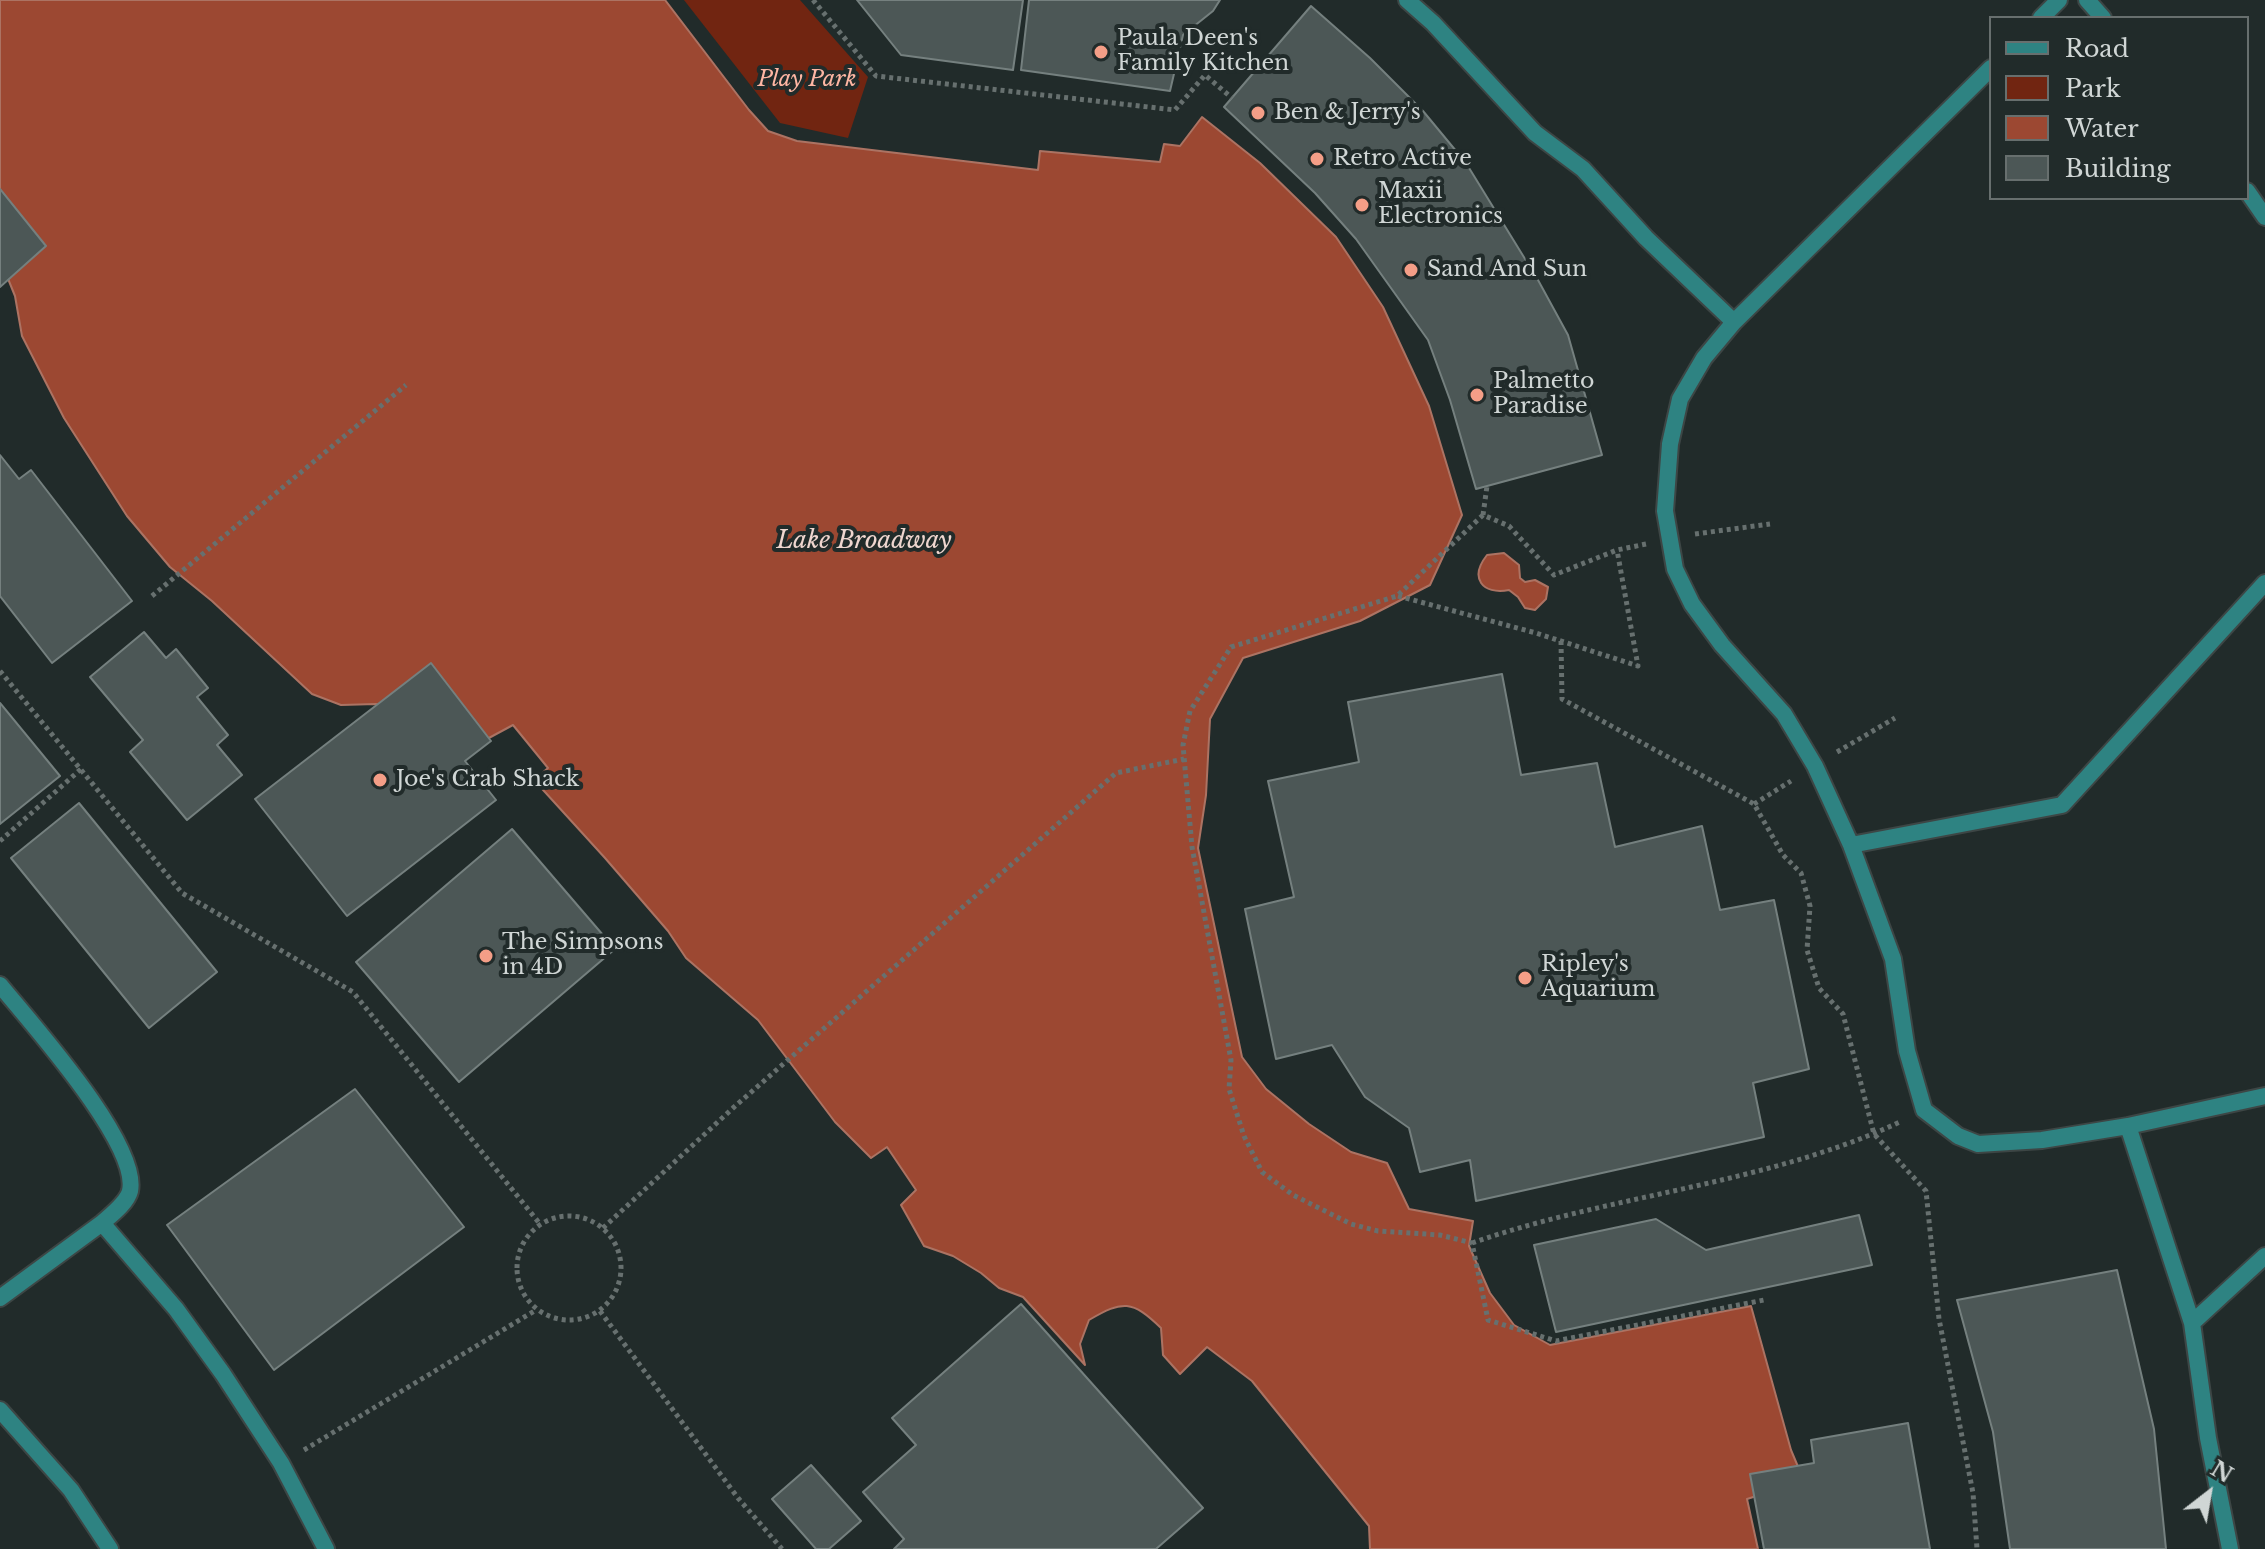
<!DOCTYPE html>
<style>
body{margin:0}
#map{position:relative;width:2265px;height:1549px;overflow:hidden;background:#212b2a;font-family:"Libre Baskerville",serif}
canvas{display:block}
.legend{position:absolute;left:1989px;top:16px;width:260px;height:184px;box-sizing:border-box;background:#212b2a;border:2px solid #676f6e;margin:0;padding:10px 14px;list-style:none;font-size:24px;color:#d0d6d5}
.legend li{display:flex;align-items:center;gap:16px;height:40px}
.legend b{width:40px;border:2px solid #676f6e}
.north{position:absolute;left:2169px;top:1453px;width:80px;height:80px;-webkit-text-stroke:6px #212b2a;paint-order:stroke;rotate:31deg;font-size:22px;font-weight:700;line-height:32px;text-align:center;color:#d0d6d5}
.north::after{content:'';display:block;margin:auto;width:28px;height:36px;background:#d0d6d5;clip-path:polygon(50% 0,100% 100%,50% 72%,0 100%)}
</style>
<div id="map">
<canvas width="2265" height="1549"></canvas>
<ul class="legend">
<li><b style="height:10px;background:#2e8382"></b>Road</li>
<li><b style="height:22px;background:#712511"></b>Park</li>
<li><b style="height:22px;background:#9c4832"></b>Water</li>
<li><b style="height:22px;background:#4c5756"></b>Building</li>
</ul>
<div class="north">N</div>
</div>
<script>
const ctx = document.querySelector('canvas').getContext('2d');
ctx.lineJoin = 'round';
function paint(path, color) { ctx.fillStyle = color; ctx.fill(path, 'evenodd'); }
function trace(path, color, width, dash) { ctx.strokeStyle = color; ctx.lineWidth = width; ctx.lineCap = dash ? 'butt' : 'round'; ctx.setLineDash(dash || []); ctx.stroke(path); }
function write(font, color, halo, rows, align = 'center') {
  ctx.font = font + ' "Libre Baskerville",serif'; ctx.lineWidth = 8; ctx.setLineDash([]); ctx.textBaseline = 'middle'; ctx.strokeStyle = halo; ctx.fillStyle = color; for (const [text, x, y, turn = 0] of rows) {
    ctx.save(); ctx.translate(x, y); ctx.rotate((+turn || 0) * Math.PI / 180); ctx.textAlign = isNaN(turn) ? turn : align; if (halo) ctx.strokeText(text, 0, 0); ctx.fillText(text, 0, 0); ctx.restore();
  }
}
paint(new Path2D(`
 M684,0H800L868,77L848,138L780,123Z`), '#712511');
const water = new Path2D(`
 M0,0H665L749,110L768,131L797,141L1038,170L1040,151L1160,162L1164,144L1180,146L1202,117L1260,163L1336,237L1383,307L1429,406L1462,515L1430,585L1360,621L1243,658L1210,719L1206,795L1198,848L1242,1057L1266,1089L1309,1124L1351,1152L1387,1163L1409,1209L1473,1221L1469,1246L1490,1293L1514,1325L1550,1345L1751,1306L1791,1450L1804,1481L1747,1499L1758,1549H1370L1369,1526L1252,1381L1207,1347L1180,1374L1163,1355L1161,1328C1132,1300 1123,1300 1089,1320L1080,1344L1085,1365L1023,1297L999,1288L981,1273L953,1256L924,1246L901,1205L916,1190L887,1147L871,1158L835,1122L758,1020L686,958L668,931L605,858L534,780L548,768L513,725L487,739L436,719L376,704L341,705L312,694L212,601L170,567L127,516L64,418L22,336L15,296L0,259Z
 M1504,553L1519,565L1520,578L1525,582L1535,580L1548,587L1546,599L1535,610L1525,608L1518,597L1509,590C1482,595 1469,578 1487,555Z`);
paint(water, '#9c4832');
trace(water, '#ac7363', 2);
const building = new Path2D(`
 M857,0H1023L1013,70L901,55Z
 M1029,0H1220L1213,11L1183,35L1170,91L1021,70Z
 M1311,6L1370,58L1423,111L1466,163L1538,280L1568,335L1602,455L1476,489L1450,400L1428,340L1356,239L1315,193L1224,107Z
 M0,189L46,246L0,287Z
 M0,455L19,479L31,470L132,601L52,663L0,596Z
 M144,632L166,658L176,649L208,688L197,697L228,735L217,745L242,775L187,820L130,752L143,740L90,677Z
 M431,663L491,741L465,761L496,800L347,916L255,799Z
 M1502,674L1521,775L1597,763L1615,847L1702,826L1720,910L1774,900L1809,1069L1753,1083L1764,1137L1476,1201L1470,1160L1420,1172L1409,1128L1365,1097L1332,1045L1276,1059L1245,909L1294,897L1268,781L1359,762L1348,702Z
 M0,703L60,776L0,824Z
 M79,803L217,972L149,1028L11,858Z
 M512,829L615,949L459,1082L356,962Z
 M355,1089L464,1227L274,1370L167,1225Z
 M1859,1215L1872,1265L1556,1332L1534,1245L1656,1219L1706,1250Z
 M2117,1270L2154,1429L2166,1549H2010L1993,1432L1957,1300Z
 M1021,1304L1203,1508L1156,1549H894L904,1539L863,1492L916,1445L892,1418Z
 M1908,1423L1930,1549H1764L1750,1474L1814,1463L1811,1440Z
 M811,1465L861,1521L829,1549H816L772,1499Z`);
paint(building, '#4c5756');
trace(building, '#75807f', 2);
const lane = new Path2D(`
 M1407,0L1433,23L1535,133L1583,169L1646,238L1734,322
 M2087,0L2103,18
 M2041,18L2059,0
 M1991,68L1734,322L1704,358L1680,399L1670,444L1665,511L1675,569L1692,604L1722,645L1784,714L1815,766L1851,845L1893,959L1907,1051L1924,1110L1958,1136L1978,1144L2042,1140L2128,1126L2265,1096
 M2247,191L2265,217
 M1851,845L2062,805L2265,583
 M0,985C30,1022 140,1144 130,1191C127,1203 111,1215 102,1223L0,1298
 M2128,1126L2192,1323L2208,1438L2230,1549
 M102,1223L176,1309L223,1374L281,1463L326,1549
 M2192,1323L2265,1256`);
const street = new Path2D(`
 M0,1410L71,1490L110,1549`);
trace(lane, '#3d4645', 20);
trace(street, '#3d4645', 20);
trace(new Path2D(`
 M813,0L876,76L1175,110L1205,75L1232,98
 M1483,515L1487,486
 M1695,534L1770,524
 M1646,544L1617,550L1554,575L1509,526L1483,515L1397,596L1231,647L1190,711L1183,745L1192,847L1231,1060L1229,1089L1244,1136L1262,1172L1293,1195L1351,1224L1378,1231L1440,1235L1472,1243L1488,1320L1556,1341L1764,1300
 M152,596L406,385
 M1398,596L1536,633L1638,666L1617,550
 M1561,641L1562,699L1754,804L1783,855L1801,873L1810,906L1807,950L1819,988L1843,1014L1874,1134L1926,1191L1939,1319L1973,1493L1977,1549
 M0,671L182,893L353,992L540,1224
 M1837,752L1895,718
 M1754,804L1791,781
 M0,841L81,769
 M517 1268a52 52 0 1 1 104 0a52 52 0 1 1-104 0Z
 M603,1228L733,1108L1116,773L1184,759
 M1472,1243C1612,1194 1766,1185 1902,1121
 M600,1311L738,1498L782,1549
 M304,1450L536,1310`), '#67706f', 5, [4, 4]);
trace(lane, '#2e8382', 16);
trace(street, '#2e8382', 16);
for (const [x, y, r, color] of [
 [1101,52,8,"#f49e87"],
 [1258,113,8,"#f49e87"],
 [1317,159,8,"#f49e87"],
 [1362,205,8,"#f49e87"],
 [1411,270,8,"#f49e87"],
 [1477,395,8,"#f49e87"],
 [380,780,8,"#f49e87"],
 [486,956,8,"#f49e87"],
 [1525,978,8,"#f49e87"]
]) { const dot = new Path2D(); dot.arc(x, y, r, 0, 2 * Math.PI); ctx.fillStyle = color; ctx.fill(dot); trace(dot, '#212b2a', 3); }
write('22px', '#d0d6d5', '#212b2a', [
 ["Paula Deen's",1117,39],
 ["Family Kitchen",1117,64],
 ["Ben & Jerry's",1274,113],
 ["Retro Active",1333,159],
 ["Maxii",1378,192],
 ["Electronics",1378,217],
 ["Sand And Sun",1427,270],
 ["Palmetto",1493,382],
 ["Paradise",1493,407],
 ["Joe's Crab Shack",396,780],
 ["The Simpsons",502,943],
 ["in 4D",502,968],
 ["Ripley's",1541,965],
 ["Aquarium",1541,990]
], 'left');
write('italic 22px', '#feb6a3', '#212b2a', [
 ["Play Park",807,80]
]);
write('italic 24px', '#efd6cf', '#212b2a', [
 ["Lake Broadway",864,541]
]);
</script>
